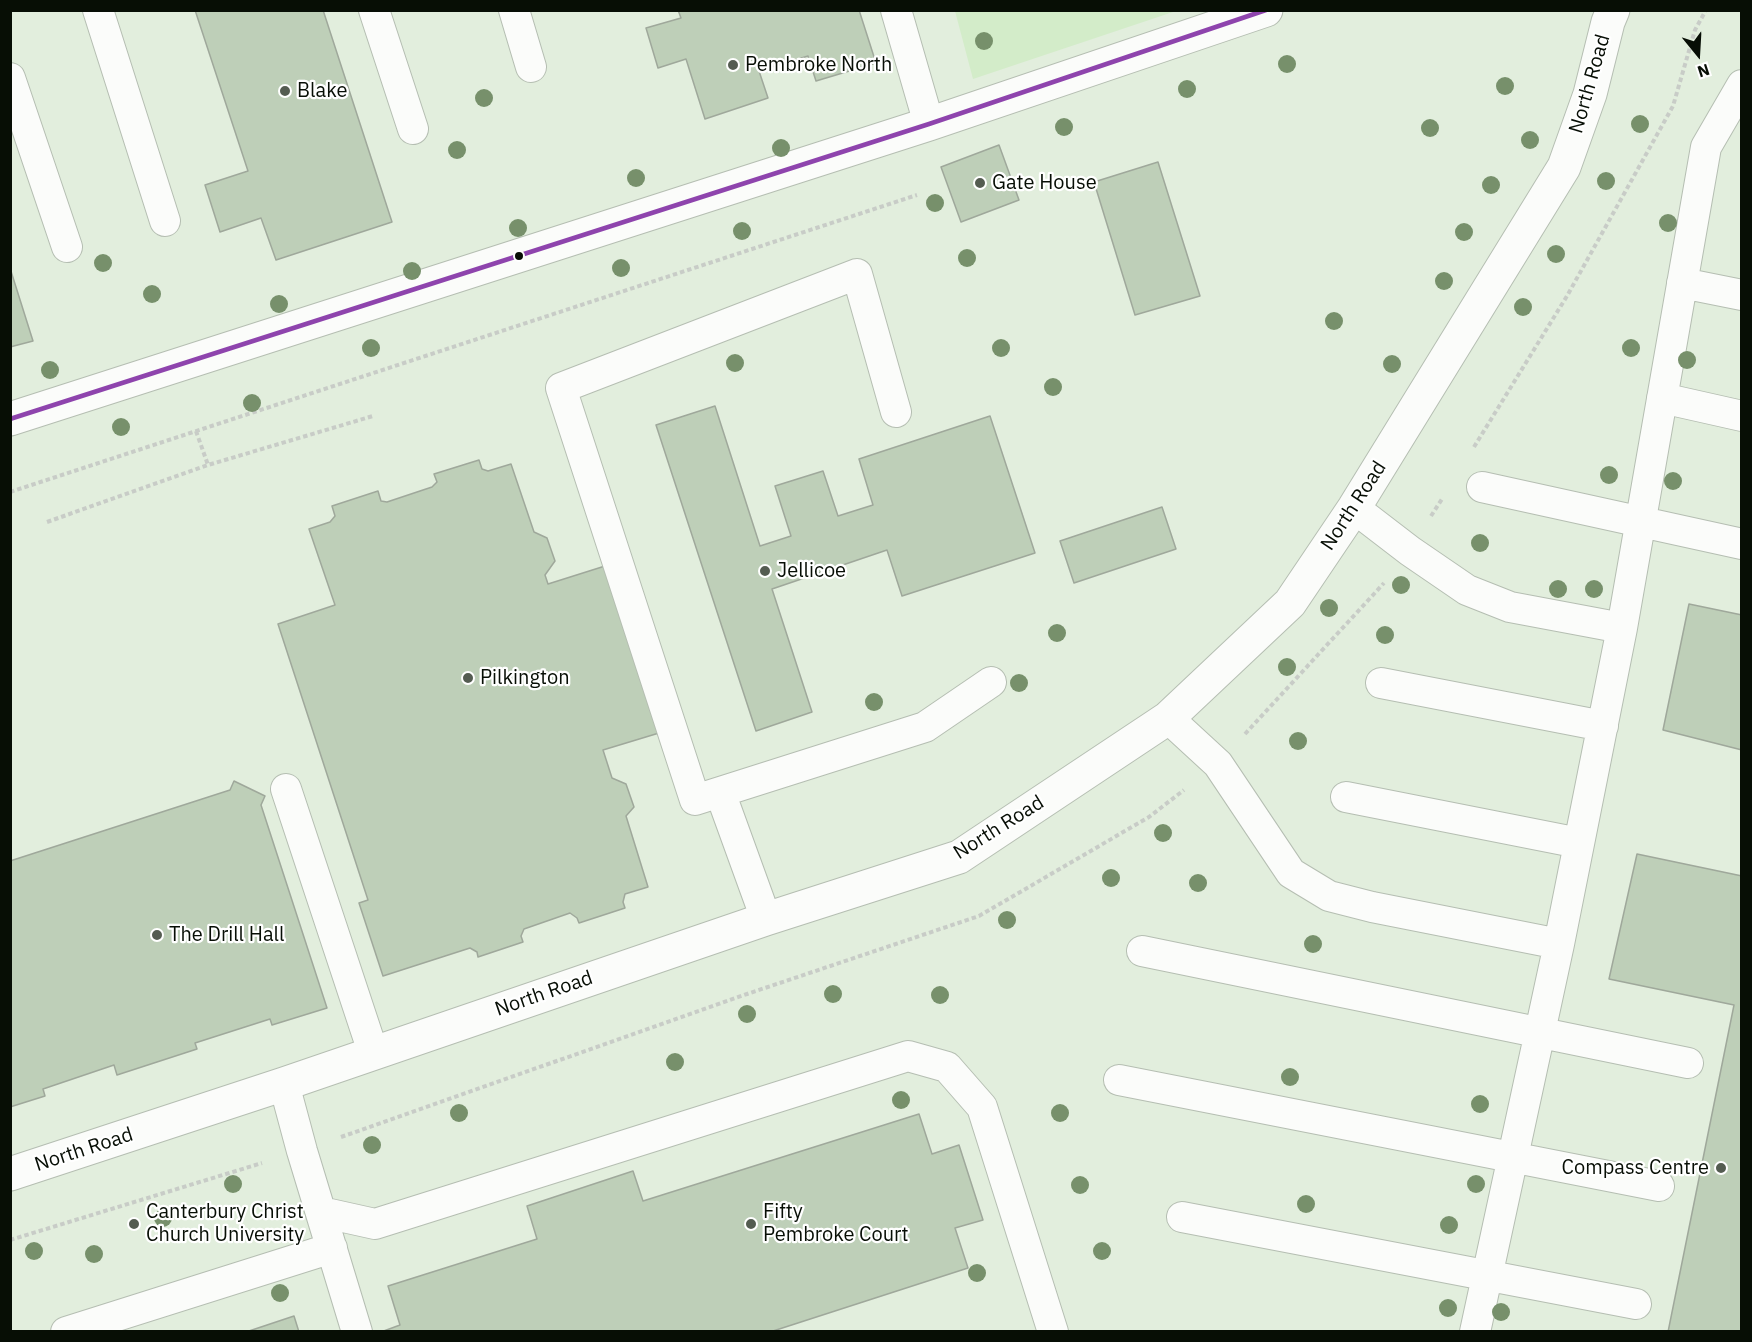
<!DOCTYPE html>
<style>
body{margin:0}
#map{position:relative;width:1752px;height:1342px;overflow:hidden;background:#e2eedd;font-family:"IBM Plex Sans",sans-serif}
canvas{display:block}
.frame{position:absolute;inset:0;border:12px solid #070e05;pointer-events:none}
.north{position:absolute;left:1668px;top:24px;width:60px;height:60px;-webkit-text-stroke:4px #fff;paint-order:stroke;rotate:162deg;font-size:16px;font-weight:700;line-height:24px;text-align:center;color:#070e05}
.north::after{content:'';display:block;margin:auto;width:21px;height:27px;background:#070e05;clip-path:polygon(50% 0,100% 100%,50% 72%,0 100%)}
</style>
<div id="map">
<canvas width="1752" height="1342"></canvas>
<div class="frame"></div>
<div class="north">N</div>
</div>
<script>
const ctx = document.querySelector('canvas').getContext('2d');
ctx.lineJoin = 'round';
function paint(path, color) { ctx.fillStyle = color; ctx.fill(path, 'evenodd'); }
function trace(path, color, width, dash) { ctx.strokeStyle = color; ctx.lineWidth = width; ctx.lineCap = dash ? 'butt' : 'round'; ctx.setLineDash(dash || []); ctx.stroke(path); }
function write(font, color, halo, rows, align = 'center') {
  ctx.font = font + ' "IBM Plex Sans",sans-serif'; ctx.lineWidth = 4.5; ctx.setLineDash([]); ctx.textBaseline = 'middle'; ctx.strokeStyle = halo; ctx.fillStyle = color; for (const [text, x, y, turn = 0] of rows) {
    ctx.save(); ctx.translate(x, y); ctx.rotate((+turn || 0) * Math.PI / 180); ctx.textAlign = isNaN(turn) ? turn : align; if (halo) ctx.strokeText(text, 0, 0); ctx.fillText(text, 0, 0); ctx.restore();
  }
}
paint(new Path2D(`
 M955,11V10L1176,11L973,79Z`), '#d3ecc9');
const building = new Path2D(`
 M195,10H323L392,222L276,260L261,218L220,232L205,185L248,171Z
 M678,10H859L876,63L816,81L808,56L759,71L768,98L705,119L686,59L658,68L646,28L681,18Z
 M999,145L1019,200L961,222L941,167Z
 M1158,162L1200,296L1135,315L1094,182Z
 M10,268L33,341L10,347Z
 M715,406L760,546L791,536L775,486L823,471L838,516L873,505L859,459L990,416L1035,553L902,596L887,550L772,589L812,712L756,731L656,425Z
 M479,460L482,469L488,471L511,464L534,532L547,538L555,561L545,575L548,584L605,566L659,733L603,750L612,778L626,784L634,807L626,816L648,887L625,894L623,902L625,908L579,923L577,918L570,913L524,929L521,936L523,942L478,957L477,952L470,948L383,976L359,903L368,900L278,624L335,605L309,529L330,522L335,516L332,506L378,491L381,501L387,502L432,487L437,482L434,474Z
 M1162,507L1176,549L1074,583L1060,541Z
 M1689,604L1742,615V750L1663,730Z
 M234,781L265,796L261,805L327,1008L272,1025L270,1019L195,1043L197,1049L117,1075L114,1065L43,1089L45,1096L10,1107V861L230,790Z
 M1637,854L1742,876V1332H1668L1734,1005L1609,979Z
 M919,1114L932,1154L959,1145L983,1220L955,1228L968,1268L770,1332H381L400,1325L388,1286L537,1239L527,1206L633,1171L643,1201Z
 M294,1316L299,1332H246Z`);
paint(building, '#becfb8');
trace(building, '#9fa89b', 1.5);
const service = new Path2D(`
 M98,10L165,221
 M374,10L413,129
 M514,10L531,67
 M896,10L929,124
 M10,78L67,247
 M1682,283L1742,295
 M1662,398L1742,416
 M896,412L857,274L561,388L695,800L925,727L991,682
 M1482,487L1742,544
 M1354,508L1410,551L1467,590L1510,607L1622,628
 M1381,683L1603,726
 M1168,718L1218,764L1291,873L1329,896L1372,907L1559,944
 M286,789L373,1052
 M720,792L766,919
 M1346,797L1579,843
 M1142,951L1688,1063
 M1119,1080L1659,1186
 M284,1084L302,1151L357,1332
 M321,1212L375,1224L908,1056L947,1067L982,1107L1053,1332
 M1182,1217L1636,1304
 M66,1332L332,1248
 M1475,1332L1559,944L1622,628L1706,147L1742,85`);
const minor = new Path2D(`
 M10,419L929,124L1266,10
 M10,1174L284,1084L766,919L959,857L1168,718L1290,603L1354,508L1564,167L1590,94L1608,22L1613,10`);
trace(service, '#b5beb2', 32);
trace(minor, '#b5beb2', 35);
trace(new Path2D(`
 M196,431L208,465
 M1474,447L1567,296L1673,106L1695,30L1706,10
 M10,492L917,195
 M1431,516L1442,499
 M47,522L208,465L373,416
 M1245,734L1384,583
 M341,1137L747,994L979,916L1149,817L1184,790
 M10,1240L262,1163`), '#c8ccc7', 4, [4.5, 3]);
trace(service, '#fbfcfa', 30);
trace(minor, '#fbfcfa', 33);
trace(new Path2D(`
 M10,419L929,124L1266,10`), '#8e44ad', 4.5);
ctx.fillStyle = '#77906b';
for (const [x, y] of [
 [984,41],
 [1287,64],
 [1505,86],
 [1187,89],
 [484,98],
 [1640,124],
 [1064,127],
 [1430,128],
 [1530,140],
 [781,148],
 [457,150],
 [636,178],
 [1606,181],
 [1491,185],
 [935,203],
 [1668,223],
 [518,228],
 [742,231],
 [1464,232],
 [1556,254],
 [967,258],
 [103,263],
 [621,268],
 [412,271],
 [1444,281],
 [152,294],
 [279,304],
 [1523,307],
 [1334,321],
 [371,348],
 [1001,348],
 [1631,348],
 [1687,360],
 [735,363],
 [1392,364],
 [50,370],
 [1053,387],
 [252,403],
 [121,427],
 [1609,475],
 [1673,481],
 [1480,543],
 [1401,585],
 [1558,589],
 [1594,589],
 [1329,608],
 [1057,633],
 [1385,635],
 [1287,667],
 [1019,683],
 [874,702],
 [1298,741],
 [1163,833],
 [1111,878],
 [1198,883],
 [1007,920],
 [1313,944],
 [833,994],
 [940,995],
 [747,1014],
 [675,1062],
 [1290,1077],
 [901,1100],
 [1480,1104],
 [459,1113],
 [1060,1113],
 [372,1145],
 [233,1184],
 [1476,1184],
 [1080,1185],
 [1306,1204],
 [163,1218],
 [1449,1225],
 [34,1251],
 [1102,1251],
 [94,1254],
 [977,1273],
 [280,1293],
 [1448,1308],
 [1501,1312]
]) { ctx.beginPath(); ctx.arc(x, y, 9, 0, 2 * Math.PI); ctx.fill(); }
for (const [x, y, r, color] of [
 [733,65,6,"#545c51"],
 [285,91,6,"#545c51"],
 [980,183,6,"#545c51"],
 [519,256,5,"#070e05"],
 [765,571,6,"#545c51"],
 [468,678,6,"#545c51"],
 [157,935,6,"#545c51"],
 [1721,1168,6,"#545c51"],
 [134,1224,6,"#545c51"],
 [751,1224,6,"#545c51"]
]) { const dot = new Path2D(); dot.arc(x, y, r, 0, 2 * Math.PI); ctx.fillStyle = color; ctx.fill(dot); trace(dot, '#fff', 2); }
write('20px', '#070e05', '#fff', [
 ["Pembroke North",745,65],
 ["Blake",297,91],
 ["Gate House",992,183],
 ["Jellicoe",777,571],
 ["Pilkington",480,678],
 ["The Drill Hall",169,935],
 ["Compass Centre",1709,1168,"right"],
 ["Canterbury Christ",146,1212],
 ["Church University",146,1235],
 ["Fifty",763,1212],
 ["Pembroke Court",763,1235]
], 'left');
write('20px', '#070e05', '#fff', [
 ["North Road",1590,84,-74],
 ["North Road",1354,506,-57],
 ["North Road",999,828,-32],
 ["North Road",544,994,-19],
 ["North Road",84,1150,-18]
]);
</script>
